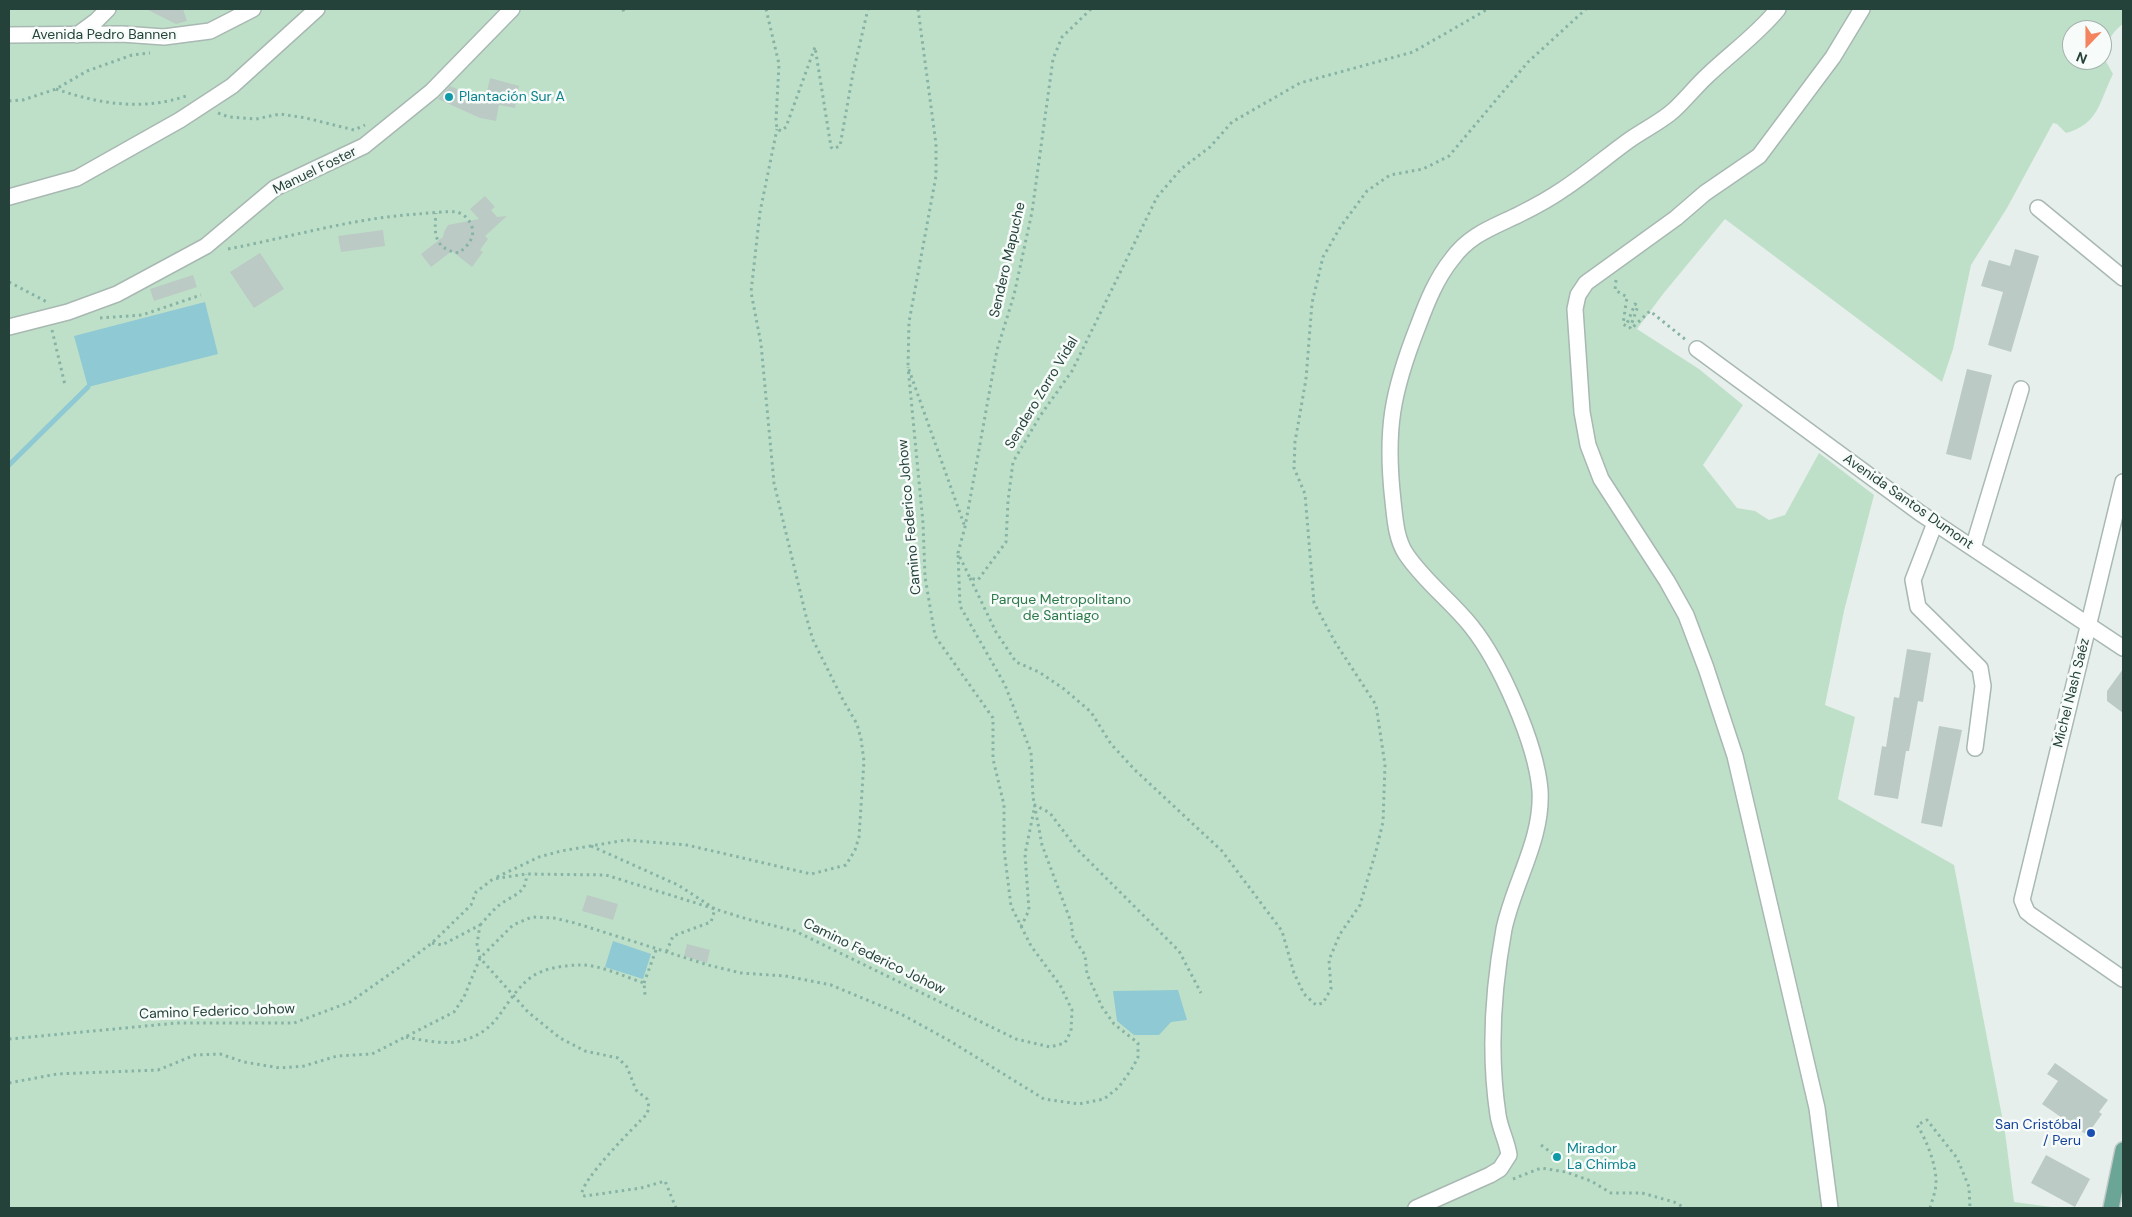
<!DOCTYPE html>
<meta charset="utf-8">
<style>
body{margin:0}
#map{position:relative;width:2132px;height:1217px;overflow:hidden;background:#e6efeb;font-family:"DM Sans",sans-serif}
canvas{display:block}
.frame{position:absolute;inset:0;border:10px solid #24423a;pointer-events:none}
.north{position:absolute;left:2062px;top:20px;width:50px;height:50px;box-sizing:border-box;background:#f7fbf9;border:1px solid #a3b1ad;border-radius:50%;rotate:202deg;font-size:14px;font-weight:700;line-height:20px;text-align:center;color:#24423a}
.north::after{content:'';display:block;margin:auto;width:18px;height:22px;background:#f4845f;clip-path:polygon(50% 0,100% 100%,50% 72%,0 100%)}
</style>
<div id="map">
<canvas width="2132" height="1217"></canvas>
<div class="frame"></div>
<div class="north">N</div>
</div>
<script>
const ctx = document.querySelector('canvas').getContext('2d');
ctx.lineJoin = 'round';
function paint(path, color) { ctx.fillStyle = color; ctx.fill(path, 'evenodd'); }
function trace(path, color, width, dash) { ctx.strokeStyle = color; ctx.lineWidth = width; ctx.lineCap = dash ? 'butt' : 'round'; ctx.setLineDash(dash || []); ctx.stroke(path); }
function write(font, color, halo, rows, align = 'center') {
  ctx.font = font + ' "DM Sans",sans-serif'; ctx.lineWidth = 5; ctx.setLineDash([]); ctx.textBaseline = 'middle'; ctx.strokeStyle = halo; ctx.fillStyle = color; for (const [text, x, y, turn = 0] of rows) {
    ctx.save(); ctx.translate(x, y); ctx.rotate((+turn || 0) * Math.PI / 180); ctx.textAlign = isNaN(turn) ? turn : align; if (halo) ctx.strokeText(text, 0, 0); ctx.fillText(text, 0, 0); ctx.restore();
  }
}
paint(new Path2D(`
 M9,9H2123V24C2110,33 2107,44 2104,58L2113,74C2099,102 2099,124 2066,133L2057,124L2053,123L2007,208L1971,265L1953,349L1942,382L1725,219L1663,294L1637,329L1699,369L1743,405L1703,465L1737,508L1755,511L1769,520L1785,515L1819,453L1874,495L1844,611L1825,705L1855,717L1838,799L1954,865L2005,1132L2014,1202L2059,1208H9ZM2072,30H2102V60H2072Z`), '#bfe0c8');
paint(new Path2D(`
 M205,302L218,354L88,387L74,336Z
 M613,941L651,954L643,979L605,967Z
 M1178,990L1187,1020L1171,1022L1159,1035H1134L1117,1021L1113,991Z`), '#8ec9d4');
trace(new Path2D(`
 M9,465L88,387`), '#8ec9d4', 5);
paint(new Path2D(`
 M146,9H183L187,21L176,24Z
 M490,78L519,86L515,108L499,105L496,121L480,118L438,99L450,86L485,101Z
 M485,196L495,207L491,210L497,217L507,216L485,236L488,239L480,250L483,252L472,267L452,251L431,267L421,254L443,237L444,232L448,225L479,219L470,209Z
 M383,230L385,246L341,252L338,236Z
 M2015,249L2039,256L2011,352L1988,345L2003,292L1981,286L1989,260L2010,266Z
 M260,253L284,289L254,308L230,272Z
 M193,275L197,287L154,301L150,289Z
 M1967,369L1992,375L1971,460L1946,454Z
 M1907,649L1931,653L1923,702L1918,701L1909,751H1906L1898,799L1874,795L1882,746L1886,747L1894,697L1899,698Z
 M2123,669V713L2107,701V691Z
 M1939,726L1962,730L1942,827L1921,823Z
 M587,895L618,904L613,920L582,911Z
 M687,944L710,950L707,963L684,956Z
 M2055,1063L2108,1100L2099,1112L2102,1114L2087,1135L2042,1104L2058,1081L2047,1074Z
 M2046,1155L2090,1179L2075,1207L2031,1183Z`), '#bbcac4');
const minor = new Path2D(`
 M9,35L122,34L164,37L210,31L253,9
 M77,35L96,21L108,9
 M9,197L77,178L180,120L232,86L317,9
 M2038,208L2123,278
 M9,327L68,312L117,294L206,246L275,188L364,146L432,91L512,9
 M1697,349L1920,513L2123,648
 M2123,482L2022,900L2027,912L2032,916L2123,979
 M1935,523L1913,580L1918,607L1980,668L1983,686L1975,748
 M1973,548L2021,389
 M1416,1208L1490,1175L1500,1169L1509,1155C1507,1141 1500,1129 1498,1115C1489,1055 1493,989 1504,929C1514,882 1543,839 1540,790C1536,743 1500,662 1471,626C1451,601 1424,581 1406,554C1396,539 1395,519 1393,501C1385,430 1392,392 1418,326C1427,302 1436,279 1452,259C1470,234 1494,227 1520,214C1534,207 1549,199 1562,190C1585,175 1606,157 1628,141C1643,130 1661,122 1674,110C1686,99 1696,86 1708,75C1731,53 1758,34 1778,9
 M1830,1208L1817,1108L1735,756L1706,668L1686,615L1667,581L1601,479L1588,445L1582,412L1575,309L1578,295L1586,283L1676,218L1705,193L1759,156L1833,57L1862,9`);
const major = new Path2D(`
 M2111,1208L2123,1150`);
trace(minor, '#a8b8b2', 18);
trace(major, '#c2cac8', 18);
trace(new Path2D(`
 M623,9L624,14
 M766,9L779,64L776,120L777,129L781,131L786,127L815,47L831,147L833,149L840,146L853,73L868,9
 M918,9L936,144V176L909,322L908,367L965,527
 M1091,9L1062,37L1053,59L1032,212L1014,295L997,350L965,527L958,553L970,578L978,580L1006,542L1008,501L1013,462L1040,416L1072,371L1157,197L1181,169L1210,147L1232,122L1300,83L1413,52L1488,9
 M56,89C99,104 143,111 186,96
 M9,101L23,100L56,89L87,71L132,55L150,53
 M218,113L229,117L256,119L280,114L306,118L354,130L365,125
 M228,249C291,237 353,218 418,214C430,213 445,211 457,212C464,214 470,220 472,227C475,239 467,246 459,253C434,249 434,234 436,213
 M1616,280L1615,290L1627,297L1623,324L1626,326L1635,304L1638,306L1630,328L1631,329L1650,311L1686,340
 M9,282L47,302
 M100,318L142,315L201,295
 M52,330L65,385
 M970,578L996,632L1016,662L1039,672L1064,689L1091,712L1111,744L1135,770L1222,851L1282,931L1294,973L1304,994L1316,1005L1323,1003L1331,989L1329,960L1340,934L1360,905L1376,851L1383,822L1385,765L1376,705L1335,642L1314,603L1305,494L1294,468L1295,442L1306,379L1312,303L1323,257L1341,226L1367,191L1390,175L1423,169L1449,156L1528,62L1586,9
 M591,846L678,885L715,909L711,922L673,936L666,953
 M497,877L539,857L561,851L626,840L687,845L811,874L846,865L855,850L859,837L864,761L861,739L857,724L843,700L813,640L806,616L774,483L761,344L751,292L760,212L777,129
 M480,925C486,919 491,912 497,907C510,895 528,895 526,874
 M1021,927L1029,910L1025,854L1035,805L1050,813L1076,848L1179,951L1201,993
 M432,943L442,945L480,925L477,944L480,958L528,1012L560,1038L585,1051L618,1058L627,1067L636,1090L647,1099L649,1107L647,1114C635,1126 579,1182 582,1195L585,1196L641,1188L665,1181L676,1208
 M644,983L656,950
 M406,1037C421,1040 441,1044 456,1042C502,1033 500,1002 530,978C543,968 565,965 581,965C601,965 625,977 644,983L645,995
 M9,1039L177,1023H294L350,1002L400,967L432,943L471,905L476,892L493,879L526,874L606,875L747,919L795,931L1016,1039L1050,1047L1065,1043L1071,1031L1072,1010L1060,985L1031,946L1011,906L1004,849V805L993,759V718L935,636L925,577L923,523L908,367
 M9,1083L57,1074L158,1070L195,1055L220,1054L244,1062L280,1068L304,1066L337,1056L372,1054L454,1012L464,997L480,958L513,925L532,917L554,918L575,923L708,965L741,973L785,976L831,985L901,1014L950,1041L1044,1099L1079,1104L1104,1099L1119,1087L1133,1067L1138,1057V1043L1114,1024L1102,1007L1087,974L1085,955L1073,937L1071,922L1042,845L1033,797L1031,752L1005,685L960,606L958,553
 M1541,1145L1557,1157
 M1513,1179L1541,1168L1566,1172L1591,1181L1611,1193H1642L1674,1202L1685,1208
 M1930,1208C1932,1201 1935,1193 1936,1185C1937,1166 1927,1141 1917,1125L1927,1120L1957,1158L1969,1187L1970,1208`), '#86b3a5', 3, [2.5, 4]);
trace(minor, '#fff', 15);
trace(major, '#6aa596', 15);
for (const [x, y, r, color] of [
 [449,97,5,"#0f9aa8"],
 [2091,1133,5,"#1a4fb4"],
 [1557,1157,5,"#0f9aa8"]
]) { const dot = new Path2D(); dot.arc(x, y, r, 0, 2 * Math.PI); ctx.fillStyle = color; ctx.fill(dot); trace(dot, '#f7fbf9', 2); }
write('14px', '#24423a', '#f7fbf9', [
 ["Avenida Pedro Bannen",104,35],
 ["Manuel Foster",315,171,-26],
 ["Sendero Mapuche",1008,260,-77],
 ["Sendero Zorro Vidal",1042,393,-59],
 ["Avenida Santos Dumont",1908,502,35],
 ["Camino Federico Johow",910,517,-95],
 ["Michel Nash Saéz",2072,693,-76],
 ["Camino Federico Johow",874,957,26],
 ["Camino Federico Johow",217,1012,-2]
]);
write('14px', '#0d838f', '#f7fbf9', [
 ["Plantación Sur A",459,97],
 ["Mirador",1567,1149],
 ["La Chimba",1567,1165]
], 'left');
write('14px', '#2d7a4b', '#f7fbf9', [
 ["Parque Metropolitano",1061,600],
 ["de Santiago",1061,616]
]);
write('14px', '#164399', '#f7fbf9', [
 ["San Cristóbal",2081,1125],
 ["/ Peru",2081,1141]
], 'right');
</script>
